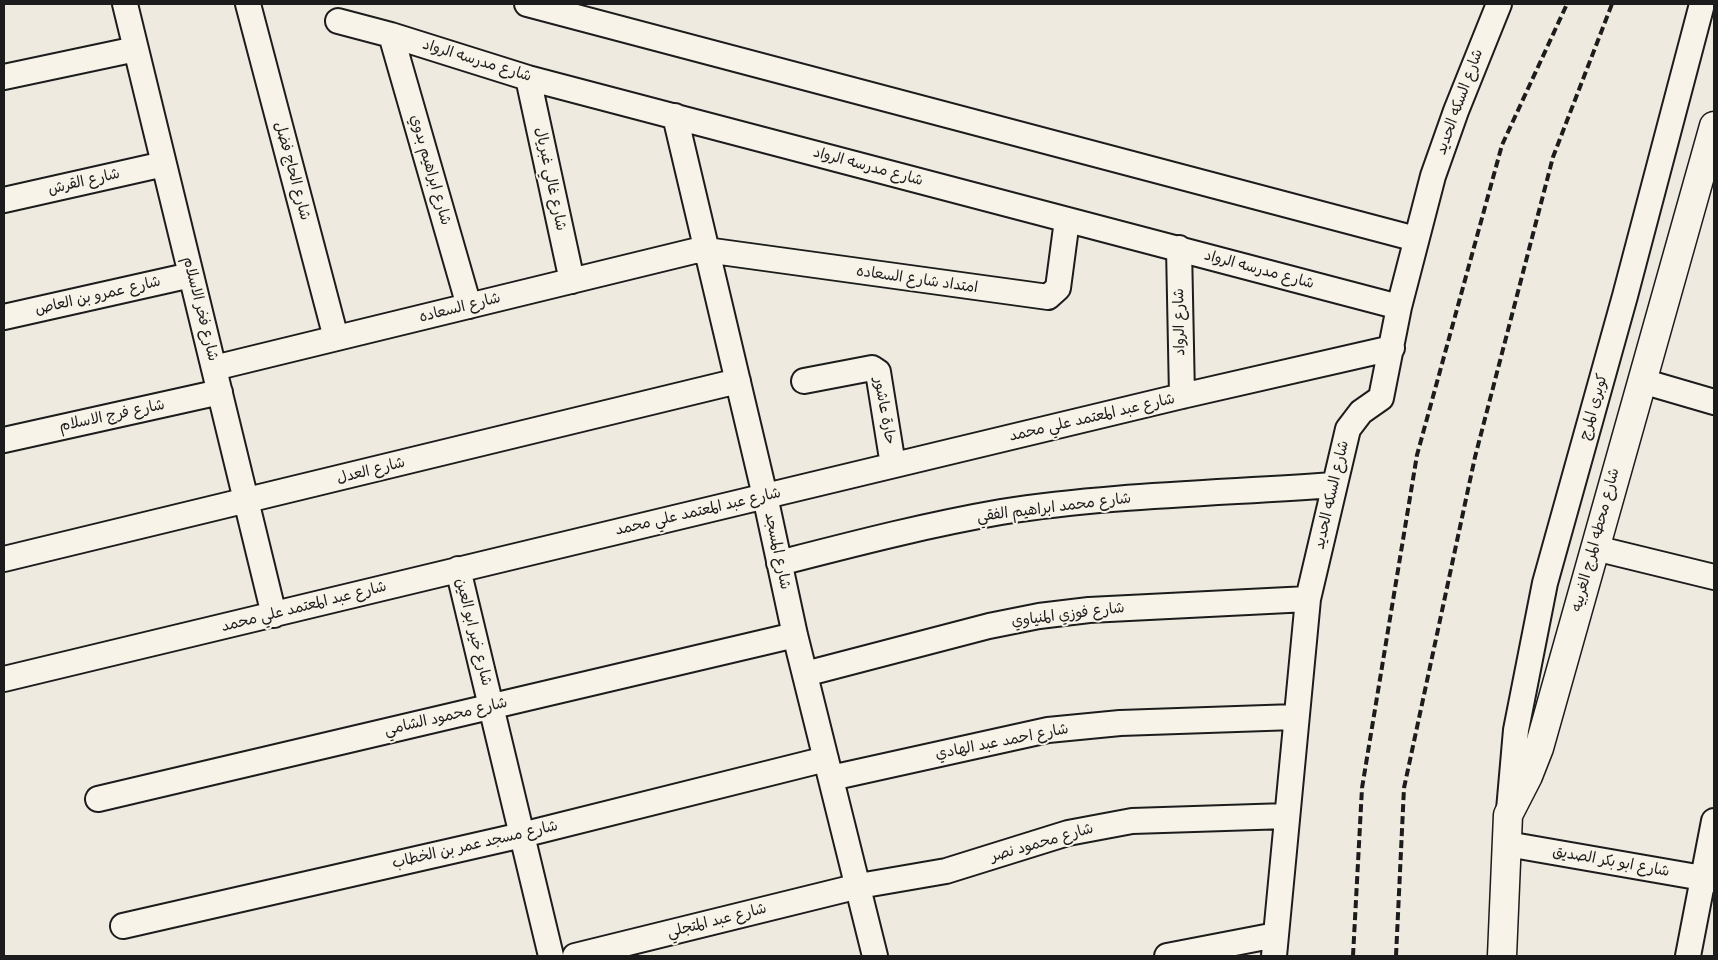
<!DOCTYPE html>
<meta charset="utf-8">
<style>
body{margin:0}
#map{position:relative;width:1718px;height:960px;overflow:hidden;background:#eeeae0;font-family:Sriracha,sans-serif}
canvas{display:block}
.frame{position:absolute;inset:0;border:5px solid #1c1c1c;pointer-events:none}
</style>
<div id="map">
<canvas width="1718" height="960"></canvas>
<div class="frame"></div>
</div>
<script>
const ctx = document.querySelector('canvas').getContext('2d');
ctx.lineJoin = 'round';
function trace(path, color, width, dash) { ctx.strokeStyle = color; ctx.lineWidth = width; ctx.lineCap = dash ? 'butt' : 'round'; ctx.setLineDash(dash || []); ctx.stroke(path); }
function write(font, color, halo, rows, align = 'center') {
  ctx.font = font + ' Sriracha,"Playpen Sans Arabic",sans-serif'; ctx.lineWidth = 4; ctx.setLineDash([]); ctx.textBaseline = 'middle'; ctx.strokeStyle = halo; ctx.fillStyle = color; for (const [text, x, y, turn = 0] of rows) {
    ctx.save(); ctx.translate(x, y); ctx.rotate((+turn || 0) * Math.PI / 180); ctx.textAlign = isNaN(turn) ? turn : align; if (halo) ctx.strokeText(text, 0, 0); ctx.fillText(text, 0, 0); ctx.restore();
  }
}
const minor = new Path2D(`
 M125,4L274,615
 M248,4L336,338
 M527,4L1416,239
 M338,21L391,35L528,78L1399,307
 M391,35L469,306
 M4,77L136,49
 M528,78L572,281
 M675,116L765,496L795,635L875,956
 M4,200L164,164
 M1179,248L1182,396
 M4,317L191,275
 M214,368L694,251L706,250L1048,297L1058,288L1067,220
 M804,381L872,368L878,372L893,465
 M1642,381L1714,402
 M4,440L220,392
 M1595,548L1714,577
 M4,559L738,381
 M779,563C853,544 926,525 1001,512C1109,495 1225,493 1334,485
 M458,569L551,956
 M805,674L989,626L1039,616L1089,610L1308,599
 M4,679L1182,396L1392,348
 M831,778L1048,730L1120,723L1295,717
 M98,799L795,635
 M1509,810L1516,730L1545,583L1625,296L1702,4
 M1507,844L1714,880
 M123,926L522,835L826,759
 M575,956L859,886L946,871L1068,833L1132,821L1287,816
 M1167,956L1276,935
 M1274,956L1308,599L1348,429L1361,412L1381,398L1399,307L1433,176L1456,111L1499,4
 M1688,956L1714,821`);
const secondary = new Path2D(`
 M1502,956L1508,815L1528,776L1539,748L1714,126`);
trace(minor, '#1c1c1c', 28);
trace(secondary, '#1c1c1c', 31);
trace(minor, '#f7f3e8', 24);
trace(secondary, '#f7f3e8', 28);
trace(new Path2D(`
 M1353,956L1362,788L1417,455L1502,145L1567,4
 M1396,956L1404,788L1475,457L1553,157L1612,4`), '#1c1c1c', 4, [8, 4]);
write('15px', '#1c1c1c', '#f7f3e8', [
 ["شارع مدرسه الرواد",477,61,17],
 ["شارع السكه الحديد",1460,102,-70],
 ["شارع مدرسه الرواد",868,167,15],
 ["شارع ابراهيم بدوي",430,170,74],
 ["شارع الحاج فضل",292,171,75],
 ["شارع غالي غبريال",550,179,78],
 ["شارع القرش",84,182,-13],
 ["شارع مدرسه الرواد",1259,270,15],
 ["امتداد شارع السعاده",917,280,8],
 ["شارع عمرو بن العاص",98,296,-13],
 ["شارع السعاده",460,308,-14],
 ["شارع فخر الاسلام",200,309,76],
 ["شارع الرواد",1180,322,-91],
 ["كوبرى المرج",1594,407,-74],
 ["حارة عاشور",884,411,80],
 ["شارع فرج الاسلام",112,416,-12],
 ["شارع عبد المعتمد علي محمد",1092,418,-13],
 ["شارع العدل",371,471,-14],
 ["شارع السكه الحديد",1332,495,-77],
 ["شارع محمد ابراهيم الفقي",1054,508,-7],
 ["شارع عبد المعتمد علي محمد",698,512,-13],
 ["شارع محطه المرج الغربيه",1596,540,-75],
 ["شارع المسجد",777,551,78],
 ["شارع عبد المعتمد علي محمد",304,607,-14],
 ["شارع فوزي المنياوي",1068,615,-7],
 ["شارع خير ابو العين",473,632,76],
 ["شارع محمود الشامي",446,717,-13],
 ["شارع احمد عبد الهادي",1002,742,-11],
 ["شارع محمود نصر",1042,843,-16],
 ["شارع مسجد عمر بن الخطاب",475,845,-13],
 ["شارع ابو بكر الصديق",1611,862,10],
 ["شارع عبد المتجلي",717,921,-14]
]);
</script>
